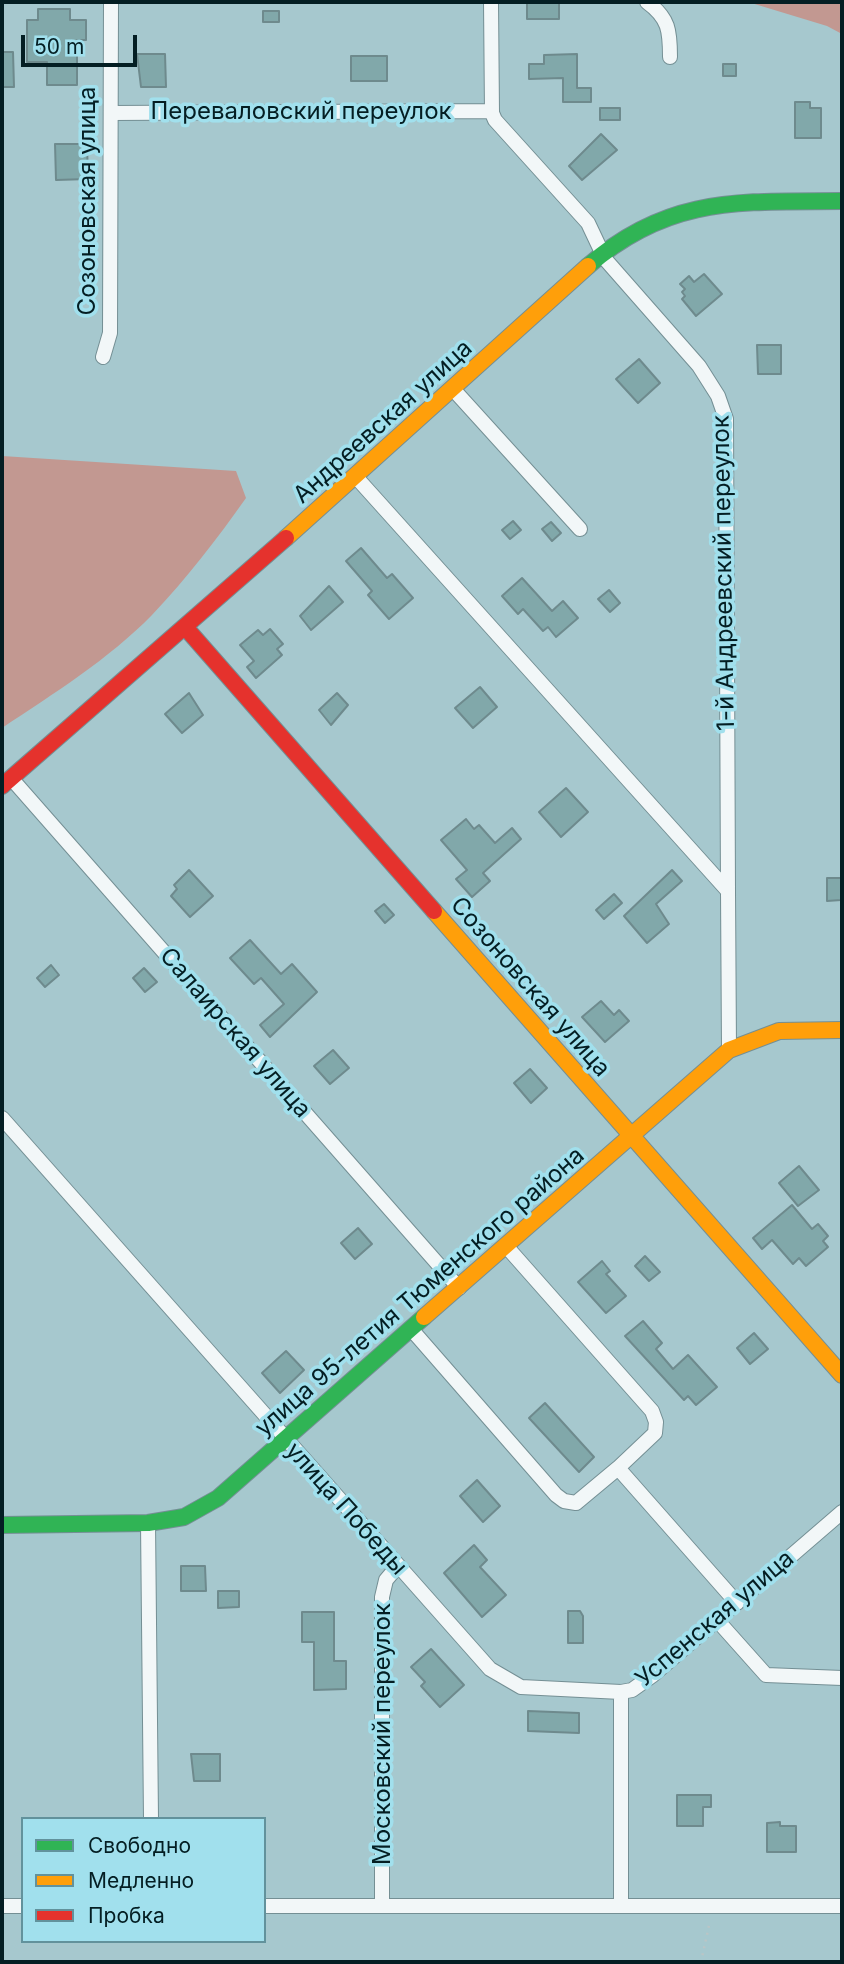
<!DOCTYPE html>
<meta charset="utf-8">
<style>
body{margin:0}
#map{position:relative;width:844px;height:1964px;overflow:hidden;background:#a6c8ce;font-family:Inter,sans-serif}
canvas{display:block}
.frame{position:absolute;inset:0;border:4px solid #041e23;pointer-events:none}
.legend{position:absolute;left:21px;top:1817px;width:245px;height:126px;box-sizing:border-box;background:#a1e0ed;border:2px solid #62929c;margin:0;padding:9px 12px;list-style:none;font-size:21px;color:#041e23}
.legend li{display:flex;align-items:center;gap:14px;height:35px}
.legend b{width:35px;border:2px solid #62929c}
.scale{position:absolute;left:21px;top:35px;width:116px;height:32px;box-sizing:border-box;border:4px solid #041e23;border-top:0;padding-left:9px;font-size:21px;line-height:24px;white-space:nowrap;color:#041e23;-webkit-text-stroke:5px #a1e0ed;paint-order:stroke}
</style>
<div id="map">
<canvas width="844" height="1964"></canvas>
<div class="frame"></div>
<ul class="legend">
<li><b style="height:9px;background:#30b455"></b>Свободно</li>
<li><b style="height:9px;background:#ff9f0a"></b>Медленно</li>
<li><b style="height:9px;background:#e5322d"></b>Пробка</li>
</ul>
<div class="scale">50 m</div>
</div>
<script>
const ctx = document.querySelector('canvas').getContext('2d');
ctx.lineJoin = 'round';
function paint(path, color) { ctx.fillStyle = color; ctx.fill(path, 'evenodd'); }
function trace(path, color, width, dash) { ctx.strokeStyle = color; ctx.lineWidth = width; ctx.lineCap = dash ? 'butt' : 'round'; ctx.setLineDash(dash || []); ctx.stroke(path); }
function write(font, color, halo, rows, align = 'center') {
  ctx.font = font + ' Inter,sans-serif'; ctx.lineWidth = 7; ctx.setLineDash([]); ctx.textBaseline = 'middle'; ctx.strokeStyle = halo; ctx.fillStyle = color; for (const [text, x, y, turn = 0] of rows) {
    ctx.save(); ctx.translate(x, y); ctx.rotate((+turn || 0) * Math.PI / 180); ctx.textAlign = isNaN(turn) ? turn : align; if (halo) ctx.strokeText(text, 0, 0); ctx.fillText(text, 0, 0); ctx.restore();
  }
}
paint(new Path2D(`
 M748,2H842V34L827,26Z
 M2,456L236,471L246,498C217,539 187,578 152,615C109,659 53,694 2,728Z`), '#c29891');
const building = new Path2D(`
 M527,2H559V19H527Z
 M38,9H70V20H86V40H77V85H47V62H27V20H38Z
 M263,11H279V22H263Z
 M2,52H13L14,87H2Z
 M137,54H165L166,87H141Z
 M577,54V88H591V102H563V78L529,79V64H544V55Z
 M351,56H387V81H351Z
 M723,64H736V76H723Z
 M795,102H810V108H821V138H795Z
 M600,108H620V120H600Z
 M601,134L617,150L582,180L569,166Z
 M55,144H87L88,179L56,180Z
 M704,274L722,294L696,316L682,299L685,296L682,292L685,289L680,284L689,276L694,282Z
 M757,345H781V374H758Z
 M639,359L660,383L638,403L616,379Z
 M513,521L521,530L510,539L502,530Z
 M551,522L561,533L552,541L542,529Z
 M361,548L387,578L392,574L413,598L389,619L368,595L372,591L346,561Z
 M522,578L552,611L563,601L578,618L556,637L548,627L543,631L523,609L518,614L502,596Z
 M329,586L343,602L311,630L300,616Z
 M609,590L620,603L610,612L598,599Z
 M270,629L283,644L277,649L282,655L256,678L247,667L254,661L240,645L258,630L263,635Z
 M480,687L497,707L473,728L455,708Z
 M189,693L203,715L182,733L165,714Z
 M337,693L348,705L331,725L319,710Z
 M566,788L588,812L561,837L539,812Z
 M466,819L474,829L479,825L495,843L512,828L521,839L483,873L490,881L472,897L456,879L467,870L441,840Z
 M189,870L213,896L190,917L171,896L177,889L174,885Z
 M672,870L682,881L656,904L669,924L647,943L624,916Z
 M827,878H841V900L827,901Z
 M614,894L622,903L604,919L596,910Z
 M384,904L394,915L385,923L375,911Z
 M250,940L281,974L292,964L317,992L270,1037L260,1025L284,1004L261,978L254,984L230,958Z
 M51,965L59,975L45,987L37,978Z
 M144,968L157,982L145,992L133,978Z
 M601,1001L614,1015L619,1010L629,1021L605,1042L582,1017Z
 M333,1050L349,1068L330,1084L314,1066Z
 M530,1069L547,1088L531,1103L514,1083Z
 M799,1166L819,1190L798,1206L779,1183Z
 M792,1205L812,1229L818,1224L828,1236L823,1241L828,1247L806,1266L799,1258L793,1264L772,1240L762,1249L753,1238Z
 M358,1228L372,1244L355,1259L341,1243Z
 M645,1256L660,1272L649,1281L635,1266Z
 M602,1261L610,1271L606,1274L626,1296L606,1313L578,1282Z
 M643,1321L662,1343L656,1349L673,1369L688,1355L717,1387L696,1405L688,1396L684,1400L625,1336Z
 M754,1333L768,1349L750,1364L737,1348Z
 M286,1351L304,1370L280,1393L262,1373Z
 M545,1403L594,1457L579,1472L529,1418Z
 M477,1480L500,1506L483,1522L460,1496Z
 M474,1545L487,1560L480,1567L506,1595L482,1617L444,1573Z
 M181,1566H205L206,1591H181Z
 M218,1591H239V1607L218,1608Z
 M568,1611H580L583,1616V1643H568Z
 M302,1612H334V1661H346V1689L314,1690V1642H302Z
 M431,1649L464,1685L440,1707L421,1686L425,1682L411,1667Z
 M528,1711L579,1713V1733L528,1731Z
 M191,1754H220V1781H194Z
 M677,1795H711V1807H703V1826H677Z
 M780,1822V1826H796V1852H767V1823Z`);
paint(building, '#81a8aa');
trace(building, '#6e8a8d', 2);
const street = new Path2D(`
 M491,2L492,113L495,120L588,223L605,259L699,366L718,396L726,419L728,891
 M647,2C669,18 670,31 670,57
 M111,113L492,111
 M103,357L110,333L111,2
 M453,389L580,529
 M356,477L728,891L729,1050
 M11,778L459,1288
 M2,1118L490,1669L521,1687L621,1692
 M506,1246L652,1411L656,1422L655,1433L618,1468
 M412,1330L556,1495L564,1501L576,1503L618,1468L737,1603
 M148,1523L151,1819
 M717,1620L766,1675L842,1678
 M2,1906H23
 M264,1906H842
 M382,1906V1597L386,1580L397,1567
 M621,1906V1692L632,1690L653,1675L842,1512`);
const fast = new Path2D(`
 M588,266C669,195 742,202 842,201
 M2,1525L148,1523L184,1517L218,1498L424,1317`);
const slow = new Path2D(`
 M286,538L588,266
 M434,911L842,1375
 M424,1317L729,1050L779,1031L842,1030`);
const jam = new Path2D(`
 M185,627L434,911
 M2,786L286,538`);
trace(street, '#748f94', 16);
trace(fast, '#748f94', 18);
trace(slow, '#748f94', 18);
trace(jam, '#748f94', 18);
trace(new Path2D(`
 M701,1962L710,1921`), '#bac5c6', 2.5, [2, 5]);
trace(street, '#f2f7f8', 14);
trace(fast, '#30b455', 16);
trace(slow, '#ff9f0a', 16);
trace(jam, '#e5322d', 16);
write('24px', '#041e23', '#a1e0ed', [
 ["Переваловский переулок",301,112],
 ["Созоновская улица",88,201,-90],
 ["Андреевская улица",383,422,-42],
 ["1-й Андреевский переулок",724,573,-91],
 ["Созоновская улица",530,987,49],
 ["Салаирская улица",235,1033,49],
 ["улица 95-летия Тюменского района",420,1292,-41],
 ["улица Победы",346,1509,48],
 ["Успенская улица",715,1619,-40],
 ["Московский переулок",383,1734,-90]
]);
</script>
